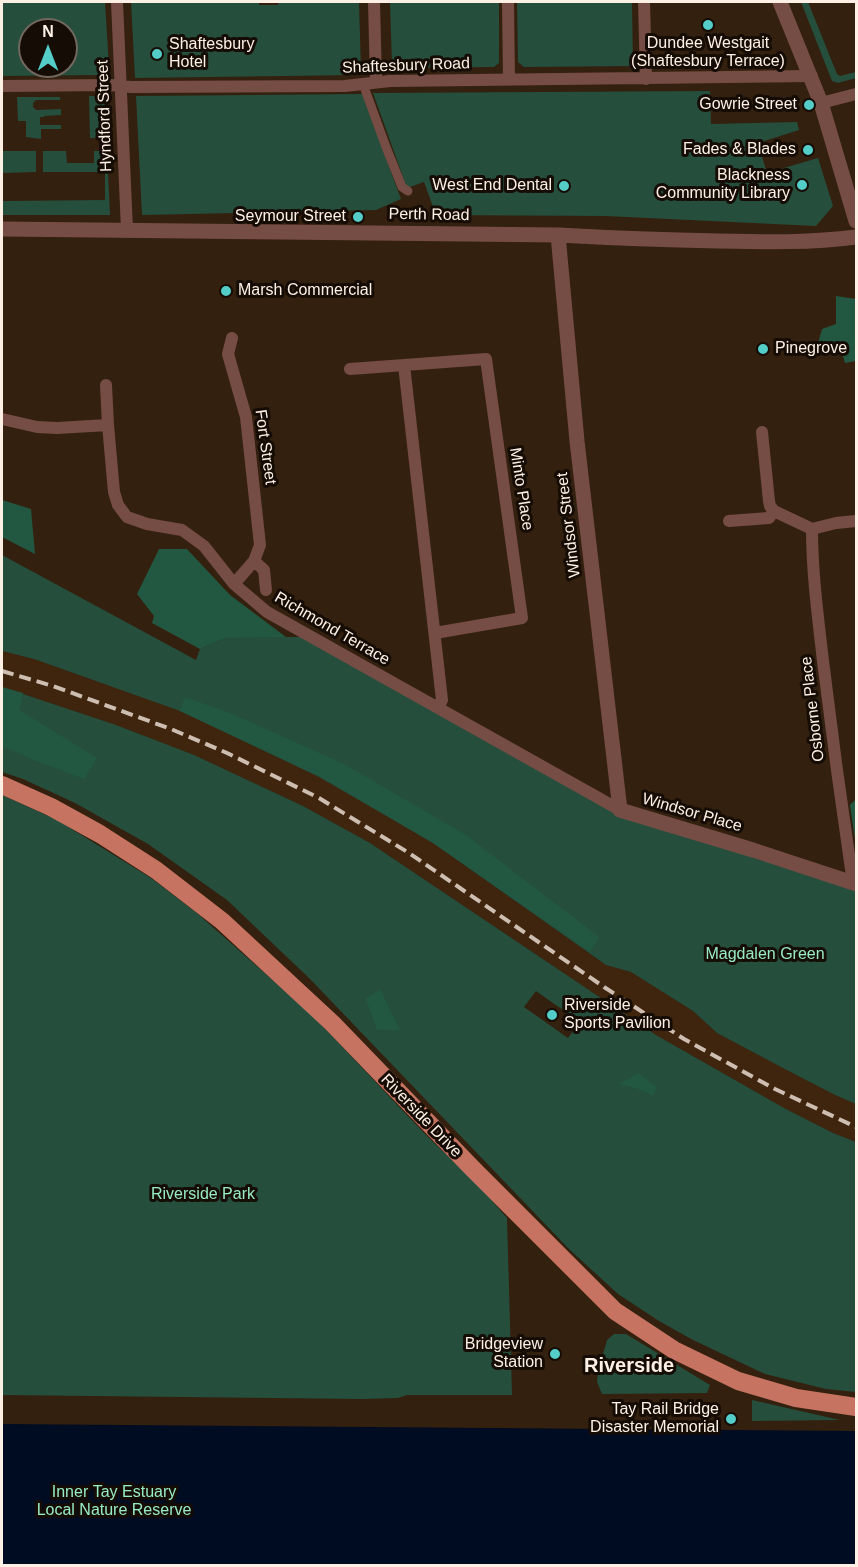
<!DOCTYPE html>
<style>
body{margin:0}
#map{position:relative;width:858px;height:1567px;overflow:hidden;background:#34200e;font-family:Helvetica,sans-serif}
canvas{display:block}
.frame{position:absolute;inset:0;border:3px solid #fef0e5;pointer-events:none}
.north{position:absolute;left:18px;top:18px;width:60px;height:60px;box-sizing:border-box;background:#150c05;border:2px solid #72675f;border-radius:50%;rotate:0deg;font-size:16px;font-weight:700;line-height:24px;text-align:center;color:#fef0e5}
.north::after{content:'';display:block;margin:auto;width:21px;height:27px;background:#54cdc8;clip-path:polygon(50% 0,100% 100%,50% 72%,0 100%)}
</style>
<div id="map">
<canvas width="858" height="1567"></canvas>
<div class="frame"></div>
<div class="north">N</div>
</div>
<script>
const ctx = document.querySelector('canvas').getContext('2d');
ctx.lineJoin = 'round';
function paint(path, color) { ctx.fillStyle = color; ctx.fill(path, 'evenodd'); }
function trace(path, color, width, dash) { ctx.strokeStyle = color; ctx.lineWidth = width; ctx.lineCap = dash ? 'butt' : 'round'; ctx.setLineDash(dash || []); ctx.stroke(path); }
function write(font, color, halo, rows, align = 'center') {
  ctx.font = font + ' Helvetica,sans-serif'; ctx.lineWidth = 6; ctx.setLineDash([]); ctx.textBaseline = 'middle'; ctx.strokeStyle = halo; ctx.fillStyle = color; for (const [text, x, y, turn = 0] of rows) {
    ctx.save(); ctx.translate(x, y); ctx.rotate((+turn || 0) * Math.PI / 180); ctx.textAlign = isNaN(turn) ? turn : align; if (halo) ctx.strokeText(text, 0, 0); ctx.fillText(text, 0, 0); ctx.restore();
  }
}
paint(new Path2D(`
 M2,651L34,659L180,711L319,776L433,843L606,965L631,972L693,1011L717,1033L781,1067L835,1095L856,1104V1142L833,1133L784,1108L656,1035L370,843L303,806L194,755L116,725L2,687Z`), '#3f250e');
paint(new Path2D(`
 M2,2H105L109,67L105,73L98,75L2,76ZM30,30H66V66H30Z
 M131,2H259V5H278L279,2H359L361,70L358,75L135,78Z
 M390,2H499V63L494,67L396,68L392,64Z
 M517,2H632L633,66L524,67L518,62Z
 M801,2H808L837,74L840,76L856,72V78L838,83L832,81Z
 M710,91L711,124L797,122L799,130L758,143L767,173L818,158L833,206L816,226L606,216L436,215L424,182L407,188L373,93Z
 M362,94L401,199L376,210L142,215L136,96Z
 M89,96H105L106,138H90Z
 M17,97H60V100H36L33,103V107L36,110L61,109V115L44,116V117H40V125H61V129H41V139L26,137V121H18Z
 M2,151H36V172L2,173Z
 M43,151H66L67,163H94V151H107L110,215H2V201L105,200V172H43Z
 M2,555L196,660L200,649L228,637H305L616,812L856,891V1104L835,1095L781,1067L717,1033L693,1011L631,972L606,965L433,843L319,777L180,711L34,659L2,651Z
 M2,687L116,725L194,755L303,806L370,843L656,1035L784,1108L833,1133L856,1142V1392L826,1389L765,1374L693,1340L659,1321L618,1294L569,1249L309,978L227,900L148,844L75,803L23,779L2,772ZM536,991L580,1022L568,1038L524,1007Z
 M2,795L57,820L151,878L198,914L312,1015L424,1133L480,1187L507,1218L512,1395H407L398,1398L363,1399L2,1395Z
 M614,1334H626L710,1385L707,1393L602,1394L597,1382L598,1372L607,1340Z
 M752,1400L840,1420L752,1421Z`), '#254e3d');
paint(new Path2D(`
 M836,296L856,299V361L845,363L840,346L817,347L822,329L836,324Z
 M2,500L31,509L35,554L2,537Z
 M159,549H187L230,595L286,637L226,638L200,649L152,623L154,616L137,594Z
 M2,687L23,693L19,710L97,758L84,779L31,759L2,746Z
 M185,697L235,715L344,764L466,835L599,937L590,952L433,843L319,776L180,711Z
 M856,799V846L850,805Z
 M380,989L400,1030H377L366,999Z
 M638,1073L657,1087L653,1096L639,1089L619,1084Z`), '#225842');
paint(new Path2D(`
 M2,1424L856,1431V1565H2Z`), '#000c22');
trace(new Path2D(`
 M363,84L386,147L402,187L408,191`), '#764d44', 9);
trace(new Path2D(`
 M117,2L127,230
 M374,2L376,82
 M508,2L509,80
 M644,2L646,79
 M2,86L110,85L131,87L345,86L390,81L812,76
 M821,103L856,94
 M232,338L228,354L246,417L260,545L254,561L234,584
 M404,365L442,700L438,708
 M350,369L486,359L522,618L435,633
 M106,385L108,425L114,492L118,505L127,517L147,524L182,530L204,546L234,584L267,612L620,810
 M2,419L37,427L57,428L108,425
 M762,432L769,501L770,506L774,511L812,529L836,523L856,521
 M729,521L769,518L774,511
 M812,529C812,573 818,617 823,661C832,735 842,809 853,883
 M254,561L264,570L266,590`), '#764d44', 12);
trace(new Path2D(`
 M780,2L821,103L856,221
 M2,229L558,235C612,238 665,240 719,241C765,242 811,243 856,237
 M558,235L577,441L620,810L753,850L856,884`), '#764d44', 15);
trace(new Path2D(`
 M2,785L51,807L100,834L156,870L222,921L332,1023L472,1168L615,1311L674,1350L738,1381L796,1398L856,1407`), '#c67361', 18);
trace(new Path2D(`
 M2,671L53,686L171,729L227,753L319,798L409,853L604,987L684,1039L775,1089L856,1127`), '#cdbeb1', 4, [12, 6]);
for (const [x, y, r, color] of [
 [708,25,6,"#54cdc8"],
 [157,54,6,"#54cdc8"],
 [809,105,6,"#54cdc8"],
 [808,150,6,"#54cdc8"],
 [802,185,6,"#54cdc8"],
 [564,186,6,"#54cdc8"],
 [358,217,6,"#54cdc8"],
 [226,291,6,"#54cdc8"],
 [763,349,6,"#54cdc8"],
 [552,1015,6,"#54cdc8"],
 [555,1354,6,"#54cdc8"],
 [731,1419,6,"#54cdc8"]
]) { const dot = new Path2D(); dot.arc(x, y, r, 0, 2 * Math.PI); ctx.fillStyle = color; ctx.fill(dot); trace(dot, '#150c05', 2); }
write('16px', '#fef0e5', '#150c05', [
 ["Dundee Westgait",708,44,"center"],
 ["(Shaftesbury Terrace)",708,62,"center"],
 ["Shaftesbury",169,45,"left"],
 ["Hotel",169,63,"left"],
 ["Gowrie Street",797,105],
 ["Fades & Blades",796,150],
 ["Blackness",790,176],
 ["Community Library",790,194],
 ["West End Dental",552,186],
 ["Seymour Street",346,217],
 ["Marsh Commercial",238,291,"left"],
 ["Pinegrove",775,349,"left"],
 ["Riverside",564,1006,"left"],
 ["Sports Pavilion",564,1024,"left"],
 ["Bridgeview",543,1345],
 ["Station",543,1363],
 ["Tay Rail Bridge",719,1410],
 ["Disaster Memorial",719,1428]
], 'right');
write('16px', '#fef0e5', '#150c05', [
 ["Shaftesbury Road",406,66,-2],
 ["Hyndford Street",105,116,-92],
 ["Perth Road",429,215,1],
 ["Fort Street",265,447,82],
 ["Minto Place",521,489,81],
 ["Windsor Street",569,525,-97],
 ["Richmond Terrace",332,629,30],
 ["Osborne Place",813,709,-97],
 ["Windsor Place",692,813,16],
 ["Riverside Drive",421,1116,46]
]);
write('16px', '#97ebc5', '#150c05', [
 ["Magdalen Green",765,955],
 ["Riverside Park",203,1195],
 ["Inner Tay Estuary",114,1493],
 ["Local Nature Reserve",114,1511]
]);
write('bold 20px', '#fef0e5', '#150c05', [
 ["Riverside",629,1366]
]);
</script>
